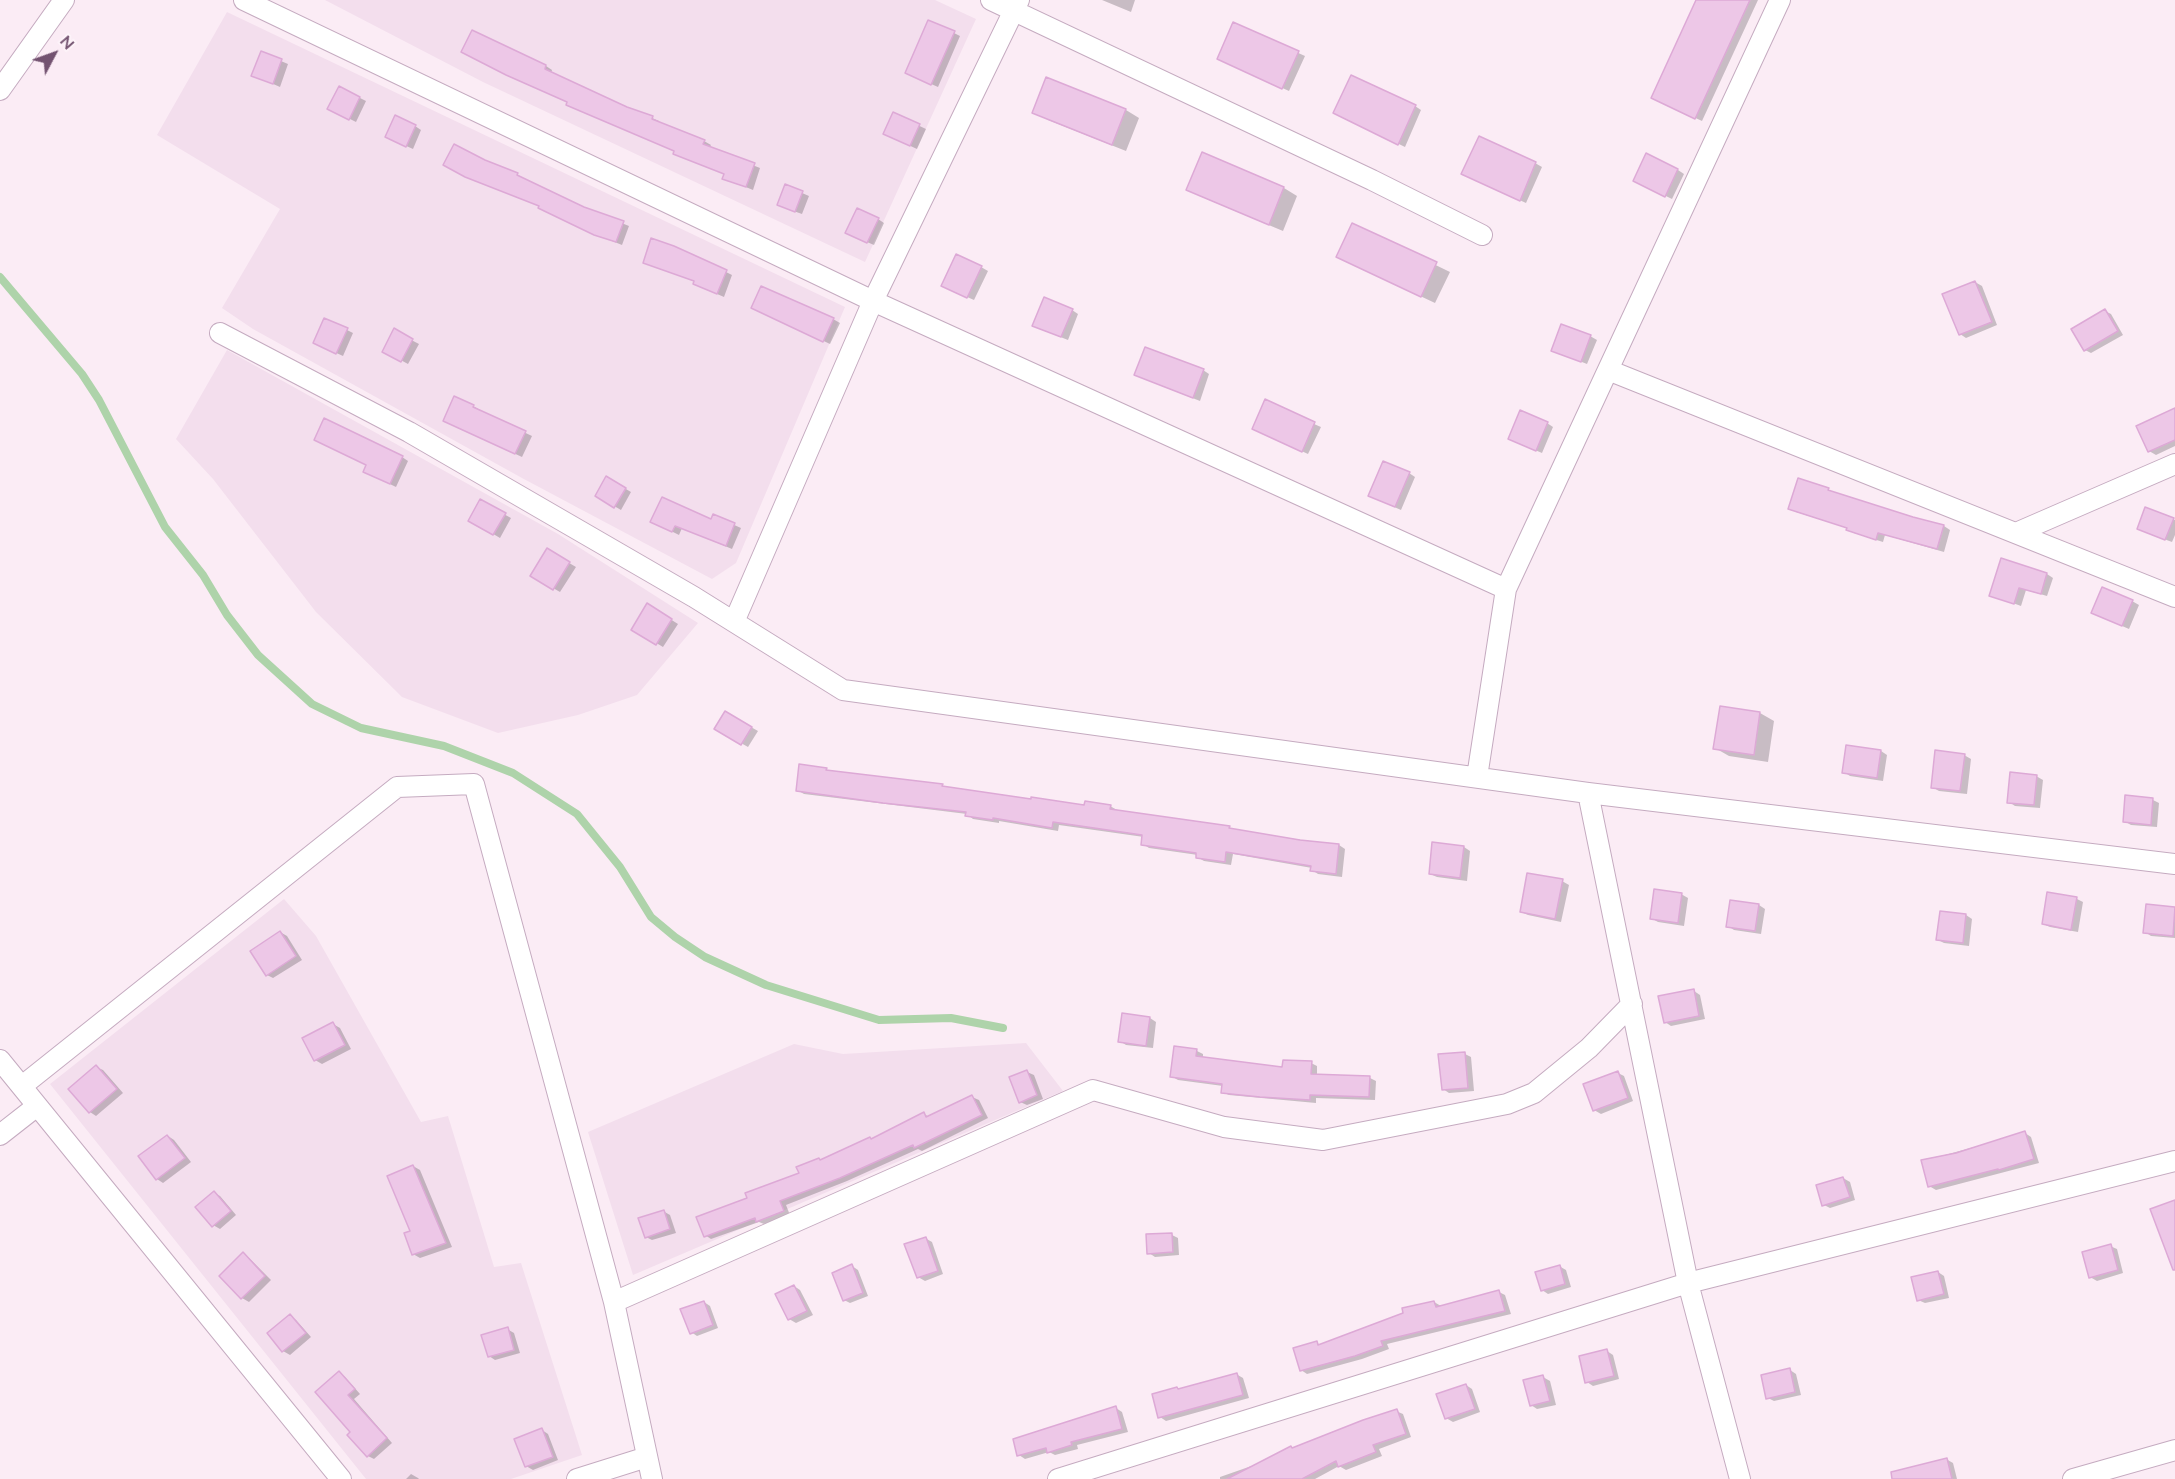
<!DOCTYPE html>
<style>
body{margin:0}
#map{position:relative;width:2175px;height:1479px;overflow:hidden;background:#fbecf5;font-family:Mulish,sans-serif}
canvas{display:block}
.north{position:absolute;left:24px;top:24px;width:60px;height:60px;-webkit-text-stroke:4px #fdf3f9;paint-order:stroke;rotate:49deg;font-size:16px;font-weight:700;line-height:24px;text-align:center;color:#735270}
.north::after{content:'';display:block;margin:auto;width:21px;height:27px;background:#735270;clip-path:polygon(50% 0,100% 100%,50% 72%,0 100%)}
</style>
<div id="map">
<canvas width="2175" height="1479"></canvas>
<div class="north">N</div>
</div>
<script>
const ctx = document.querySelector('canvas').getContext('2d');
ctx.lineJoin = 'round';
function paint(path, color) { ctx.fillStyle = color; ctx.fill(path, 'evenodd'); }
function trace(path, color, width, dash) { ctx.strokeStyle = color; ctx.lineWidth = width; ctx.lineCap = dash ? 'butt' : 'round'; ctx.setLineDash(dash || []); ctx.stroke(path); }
paint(new Path2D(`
 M325,0H935L976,19L865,262L483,82Z
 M227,12L845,307L736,563L712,579L522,478L253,329L222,308L280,209L157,135Z
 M227,350L558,534L698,623L637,695L578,715L498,733L402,697L316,612L213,479L176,439Z
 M284,899L316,936L421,1122L448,1116L494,1267L521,1263L582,1455L511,1479H366L50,1084Z
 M1026,1043L1063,1091L633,1275L588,1132L794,1044L843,1054Z`), '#f3deed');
paint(new Path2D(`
 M1102,0H1135L1131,12Z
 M1698,0H1758L1702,121L1659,101Z
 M1234,24L1305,56L1289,91L1225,62Z
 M954,33L960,36L938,87L913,76Z
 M262,53L288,64L280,87L253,75Z
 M546,66L552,70L551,73L627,108L652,118L659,121L658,123L704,141L711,145L709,148L760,168L753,190L724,178L725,174L514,78Z
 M1047,79L1126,110L1139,118L1126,151L1048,120L1034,112Z
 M340,88L366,101L356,122L336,112Z
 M1415,106L1421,110L1405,147L1341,116Z
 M894,114L926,129L917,149L891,137Z
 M415,126L421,130L413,149L393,140Z
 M1203,154L1284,188L1297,196L1283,231L1202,197L1188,189Z
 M484,162L517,174L523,179L584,208L629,226L622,245L602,237L541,207Z
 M1535,163L1542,167L1526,203L1469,177Z
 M1678,170L1684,174L1672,199L1641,184Z
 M786,186L809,196L802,214L785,208Z
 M878,219L884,223L874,245L853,236Z
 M1353,225L1450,272L1435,303L1352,264Z
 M981,267L988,271L974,300L949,289Z
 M726,272L732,275L724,297L701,287Z
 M1975,282L1982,286L1997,325L1966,338L1960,334Z
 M1072,310L1078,314L1068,340L1040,329Z
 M760,311L833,319L840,323L830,344Z
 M2105,311L2111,314L2123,335L2091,353L2085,350Z
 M347,330L353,333L343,356L321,346Z
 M394,331L419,344L408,364L384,351Z
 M1590,336L1597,340L1587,364L1559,353Z
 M1203,370L1209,374L1200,401L1142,378Z
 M473,406L480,410L479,411L532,436L522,457L451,424Z
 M2175,410V446L2156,455L2149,451Z
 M1547,423L1553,427L1542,453L1516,442Z
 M1314,424L1321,427L1308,454L1260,432Z
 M402,457L408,461L396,487L371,475L368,464Z
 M1409,473L1415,477L1401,510L1376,499Z
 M607,478L631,492L621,510L597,496Z
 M1828,489L1834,494L1944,526L1950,530L1944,552L1885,535L1883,542L1854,533L1848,528L1796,512Z
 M480,501L511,518L500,538L470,520Z
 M2146,509L2175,520V535L2172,542L2145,532Z
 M714,516L741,528L732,549L682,528L679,535L659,525L712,521Z
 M547,550L576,567L560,592L532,576Z
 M2047,574L2053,578L2047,596L2026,590L2021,606L1991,595Z
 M2132,601L2139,605L2129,629L2099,616Z
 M648,605L678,624L663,647L633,629Z
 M1721,707L1760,713L1774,721L1768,762L1729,756L1715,748Z
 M726,713L758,731L748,747L716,729Z
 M1881,751L1887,755L1883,781L1850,776L1844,772Z
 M1964,755L1971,759L1967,794L1939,791L1932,787Z
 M826,769L833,773L942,786L946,788L1086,807L1110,806L1117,810L1229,827L1236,831L1339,845L1345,849L1342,877L1318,874L1312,870V868L1233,854L1231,865L1204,861L1197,857L1198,855L1149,848L1143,844L1144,837L1059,825L1058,831L999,821V823L973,819L967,814L804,794L797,790Z
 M2036,776L2043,780L2040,808L2015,806L2009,802Z
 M2127,797L2153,800L2159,803L2157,827L2131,825L2124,821Z
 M1464,847L1470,851L1467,881L1437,877L1430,874Z
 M1562,881L1569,885L1561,922L1528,915L1521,912Z
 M1681,894L1688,898L1684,926L1658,922L1651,918Z
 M2077,899L2083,902L2078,932L2050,927L2043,924Z
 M1759,905L1765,909L1761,934L1734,930L1728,926Z
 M2148,905L2175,908V938L2151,936L2145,932Z
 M1966,915L1972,919L1969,946L1944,943L1938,940Z
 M280,932L287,936L302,960L273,978L267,975Z
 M1694,991L1700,995L1705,1019L1671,1026L1665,1022Z
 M1124,1015L1150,1018L1156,1022L1153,1048L1126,1045L1120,1041Z
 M333,1024L340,1028L351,1049L322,1064L315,1060Z
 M1175,1048L1197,1051L1203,1054V1058L1284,1068L1311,1063L1317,1066V1076L1370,1078L1376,1081L1375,1100L1316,1098V1103L1229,1095L1222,1092L1223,1086L1178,1080L1171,1076Z
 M1465,1054L1471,1057L1474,1091L1449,1093L1443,1089Z
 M96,1067L103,1070L123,1093L96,1116L90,1112Z
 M1027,1072L1034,1075L1043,1099L1027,1105L1020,1102Z
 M1618,1073L1624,1076L1633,1101L1601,1114L1594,1110Z
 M972,1097L979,1100L988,1118L922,1151L918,1149L847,1181L786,1205L790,1215L764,1224L759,1222L711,1239L705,1235L749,1199L801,1174L822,1161L872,1140L924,1114L929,1117Z
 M2025,1133L2031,1137L2039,1163L1936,1190L1929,1186L1923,1161Z
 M168,1136L174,1140L191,1162L163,1183L157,1179Z
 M413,1166L420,1170L452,1247L420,1258L413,1254Z
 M1843,1178L1850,1182L1855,1200L1830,1208L1824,1205Z
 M214,1193L220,1196L236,1215L220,1229L213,1225Z
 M663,1211L670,1215L676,1233L652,1240L646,1237Z
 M1172,1235L1178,1238L1179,1255L1155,1257L1149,1253Z
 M925,1238L932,1242L943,1274L925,1281L918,1277Z
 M2110,1246L2117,1249L2123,1273L2097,1281L2090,1277Z
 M243,1254L249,1258L271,1280L249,1302L242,1298L221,1276Z
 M852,1266L858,1270L868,1296L850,1303L844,1300Z
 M1559,1266L1566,1270L1571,1287L1548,1294L1542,1290Z
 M1938,1272L1944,1276L1949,1298L1925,1303L1918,1300Z
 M794,1286L800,1290L813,1315L796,1323L789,1319Z
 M1499,1292L1505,1295L1511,1314L1387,1344L1389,1349L1362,1359L1307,1374L1301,1370L1317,1343L1321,1345L1434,1302L1441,1306Z
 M704,1302L710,1306L718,1328L697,1336L691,1332Z
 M290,1316L296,1320L311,1337L290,1355L283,1351L269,1334Z
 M507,1329L514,1333L520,1353L495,1360L489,1356Z
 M1607,1351L1613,1355L1619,1379L1593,1386L1587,1382Z
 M1790,1370L1796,1374L1801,1395L1774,1401L1768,1398Z
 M339,1373L345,1377L360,1394L354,1399L392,1443L374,1459L368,1456L352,1432Z
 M1236,1374L1243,1378L1249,1398L1166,1421L1160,1417L1180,1390Z
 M1543,1377L1550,1381L1556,1405L1537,1409L1531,1405Z
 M1466,1385L1472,1389L1480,1412L1453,1422L1446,1418Z
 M1116,1408L1122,1412L1128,1432L1077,1445L1078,1449L1055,1455L1049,1452L1025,1459L1019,1455Z
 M1396,1411L1403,1414L1411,1437L1379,1449L1382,1456L1346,1470L1339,1466L1315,1479H1220V1477L1260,1463L1291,1447L1294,1449Z
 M542,1430L548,1434L558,1460L533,1470L526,1466Z
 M1946,1459L1953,1463L1957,1479H1925Z
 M411,1474L418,1478L419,1479H406Z`), '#0003');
trace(new Path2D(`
 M0,277L82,374L99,400L165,527L203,575L227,615L258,655L312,704L361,728L444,746L513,773L577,814L620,867L651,917L675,937L705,957L766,985L879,1020L951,1018L1003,1028`), '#aed3aa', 8);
const building = new Path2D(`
 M1696,0H1750L1695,119L1651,98Z
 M928,20L955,31L931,85L905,73Z
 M1233,22L1299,51L1282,89L1217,59Z
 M472,30L546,65L545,69L627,107L653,116L652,119L705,140L703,144L755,163L746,187L722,179L724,174L673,154L674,151L566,105L567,102L506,75L461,52Z
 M261,51L282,59L273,84L251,76Z
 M1351,75L1416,105L1398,145L1333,113Z
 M1046,77L1126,109L1112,145L1032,113Z
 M339,86L360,97L349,120L327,109Z
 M893,112L920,124L910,146L883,134Z
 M395,115L416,125L406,147L385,137Z
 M1479,136L1536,162L1520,201L1461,174Z
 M454,144L485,160L518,173L517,175L584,207L624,221L616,242L594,235L538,208L539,206L465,177L443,165Z
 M1202,152L1284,187L1269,225L1186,190Z
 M1646,153L1678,169L1665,197L1633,181Z
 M785,184L803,191L795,212L777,205Z
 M857,208L879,218L867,243L845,233Z
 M1352,223L1437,262L1421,297L1336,257Z
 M651,238L674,246L727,270L717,294L693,284L694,281L643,263Z
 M956,254L982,266L967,298L941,286Z
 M1975,281L1992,322L1959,335L1942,294Z
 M761,286L834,318L823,342L751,308Z
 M1044,297L1073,309L1061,337L1032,326Z
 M2105,309L2118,331L2084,351L2071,329Z
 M324,318L348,328L336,354L313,343Z
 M1561,324L1591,335L1581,362L1551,351Z
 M394,328L413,339L401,362L382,352Z
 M1145,347L1204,369L1193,398L1134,375Z
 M454,396L474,405L473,407L526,431L515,454L443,421Z
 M1265,399L1315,422L1302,452L1252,429Z
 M2175,408V440L2148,452L2136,426Z
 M1520,410L1548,422L1536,451L1508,439Z
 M324,418L403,456L390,484L363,472L366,465L314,440Z
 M1383,461L1410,472L1395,507L1368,496Z
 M606,476L626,488L614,508L595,496Z
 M1798,478L1829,488L1828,490L1913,517L1944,525L1937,549L1878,533L1876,540L1846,530L1847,528L1788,509Z
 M662,497L711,519L713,514L735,523L726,546L675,526L672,532L650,522Z
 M480,499L506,513L493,535L468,521Z
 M2145,507L2174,518L2165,540L2137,529Z
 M547,548L570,562L553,590L530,576Z
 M2001,558L2047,573L2041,594L2019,588L2014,604L1989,596Z
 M2102,587L2133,600L2122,626L2091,613Z
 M647,603L672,619L656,645L631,630Z
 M1720,706L1760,712L1754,755L1713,749Z
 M725,711L752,727L741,745L714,729Z
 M1846,745L1881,750L1877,778L1842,773Z
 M1935,750L1965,754L1960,791L1931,788Z
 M799,764L827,768L826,770L943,784L942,786L1031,799V797L1084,805L1085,801L1111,805L1110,809L1230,826L1229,828L1300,840L1339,844L1336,874L1310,871L1311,866L1226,852L1225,862L1196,858V853L1141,845L1142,835L1053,822L1052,828L993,818V820L965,816L966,812L883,803L796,791Z
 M2010,772L2037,775L2034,805L2007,803Z
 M2125,795L2153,798L2151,825L2123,822Z
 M1432,842L1464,846L1460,878L1429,874Z
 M1527,873L1563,879L1555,919L1520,912Z
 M1654,889L1682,893L1678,923L1650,919Z
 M2047,892L2077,897L2071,930L2042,924Z
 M1730,900L1759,904L1755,931L1726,927Z
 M2146,904L2175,907L2173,936L2143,933Z
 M1940,911L1966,914L1963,943L1936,940Z
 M280,931L296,956L266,976L250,951Z
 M1694,989L1699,1016L1664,1023L1658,996Z
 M1122,1013L1150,1017L1146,1046L1118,1042Z
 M333,1022L345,1045L314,1061L302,1038Z
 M1174,1046L1197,1049L1196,1056L1282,1067L1283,1060L1312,1061L1311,1074L1370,1076L1369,1097L1310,1095V1100L1260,1097L1221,1093L1222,1084L1170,1077Z
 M1465,1052L1468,1088L1442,1090L1438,1054Z
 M96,1065L117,1089L89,1113L68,1089Z
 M1027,1070L1037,1095L1019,1103L1009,1077Z
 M1618,1071L1628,1098L1593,1111L1583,1084Z
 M972,1095L982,1115L914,1148L913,1145L840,1178L780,1201L784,1211L756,1222L755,1218L704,1237L696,1217L747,1198L745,1193L799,1173L796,1167L819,1158L820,1160L870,1137L871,1139L924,1112L926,1117Z
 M2025,1131L2034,1159L1999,1170L1998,1169L1928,1187L1921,1160L1956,1153Z
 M167,1135L185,1158L156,1180L138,1156Z
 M413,1165L446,1243L412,1255L404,1233L410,1231L387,1176Z
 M1843,1177L1850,1197L1822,1206L1816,1185Z
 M214,1191L231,1211L212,1227L195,1207Z
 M2175,1200V1270H2173L2150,1209Z
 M664,1210L670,1229L645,1238L638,1218Z
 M1172,1233L1173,1252L1147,1254L1146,1234Z
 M926,1237L938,1271L917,1278L904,1244Z
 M2111,1244L2118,1270L2089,1278L2082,1252Z
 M243,1252L265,1276L241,1299L219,1276Z
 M852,1264L863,1293L843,1301L832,1273Z
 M1560,1265L1565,1284L1541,1291L1535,1272Z
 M1938,1271L1944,1294L1917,1301L1911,1277Z
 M794,1285L807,1311L788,1320L775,1294Z
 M1499,1290L1505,1311L1381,1341L1383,1346L1355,1356L1300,1371L1293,1348L1317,1341L1318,1345L1403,1313L1402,1308L1434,1301L1436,1307Z
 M704,1301L713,1325L690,1334L680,1309Z
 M290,1314L306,1333L282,1352L267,1333Z
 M508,1327L514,1350L488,1357L481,1335Z
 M1607,1349L1614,1376L1585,1383L1579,1356Z
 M1790,1368L1795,1392L1766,1399L1761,1375Z
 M339,1371L355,1389L348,1395L387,1438L367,1457L347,1435L350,1432L315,1392Z
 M1237,1373L1243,1395L1158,1418L1152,1394L1177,1387L1178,1389Z
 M1543,1375L1550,1401L1530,1406L1523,1380Z
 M1466,1384L1475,1409L1445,1419L1436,1394Z
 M1116,1406L1122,1429L1071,1442L1072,1445L1047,1453L1046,1448L1017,1456L1013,1439Z
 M1397,1409L1406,1434L1373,1445L1376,1452L1338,1467L1336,1461L1302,1479H1227L1291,1446L1292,1448L1363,1420Z
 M542,1428L553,1457L525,1467L514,1439Z
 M1947,1458L1952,1479H1892L1891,1472Z`);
paint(building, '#edc7e7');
trace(building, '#dda9d6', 1.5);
const minor = new Path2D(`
 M244,0L873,301L1506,589
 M991,0L1372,180L1482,235
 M0,90L64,0
 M220,333L409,432L694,597L843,690L1588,793L2175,864
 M1608,370L2175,597
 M2016,533L2175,464
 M734,622L873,301L1019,0
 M1477,777L1506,589L1780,0
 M1588,793L1688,1283L1740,1479
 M0,1060L341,1479
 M22,1086L397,787L474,784L614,1302L652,1479
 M0,1135L37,1106
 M614,1302L1093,1090L1224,1127L1323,1140L1507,1104L1534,1093L1589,1048L1632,1004
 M577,1479L647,1457
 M1058,1479L1688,1283L2175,1161
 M2073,1479L2175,1450`);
trace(minor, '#c5abc0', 22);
trace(minor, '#fff', 20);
</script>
